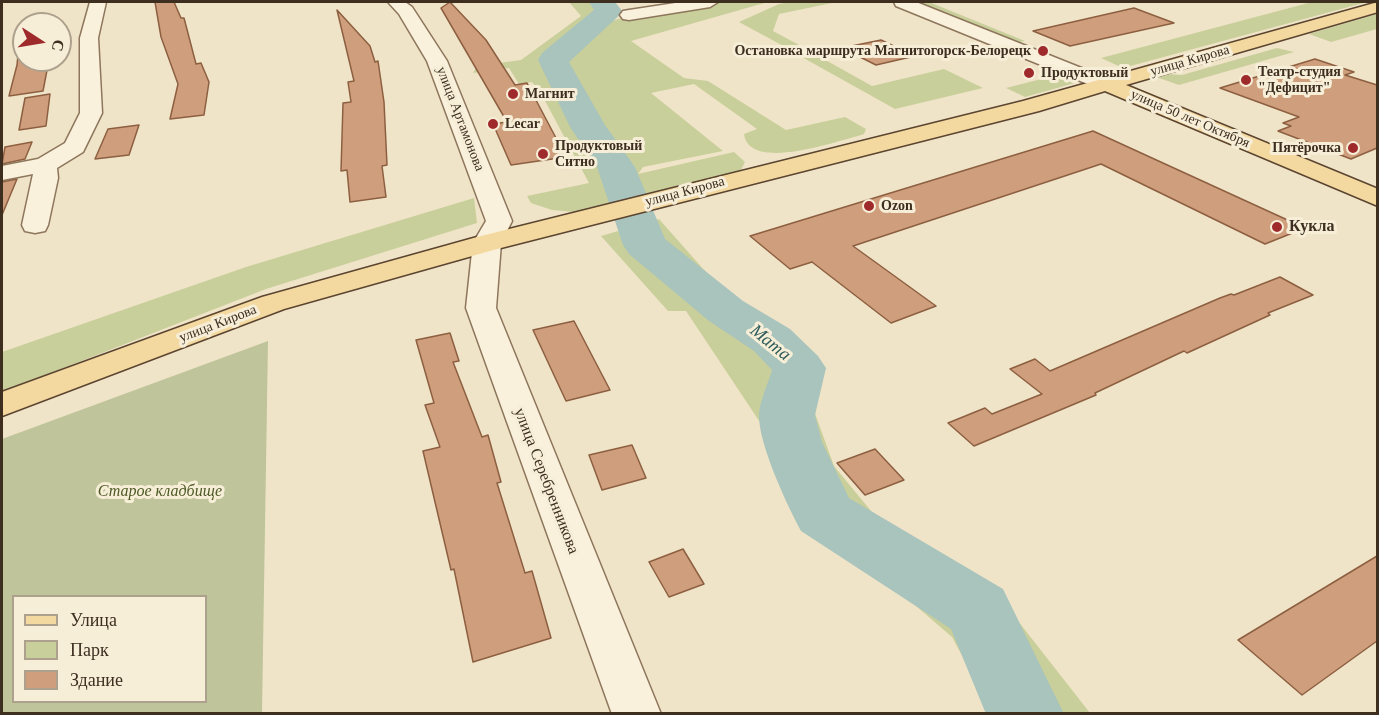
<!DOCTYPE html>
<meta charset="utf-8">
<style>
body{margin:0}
#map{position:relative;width:1379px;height:715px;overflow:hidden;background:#f0e4c8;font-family:"Times New Roman",serif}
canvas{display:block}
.frame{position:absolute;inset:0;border:3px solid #3d2e20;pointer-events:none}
.legend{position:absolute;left:12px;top:595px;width:195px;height:108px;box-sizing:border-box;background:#f7eed8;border:2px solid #ada18e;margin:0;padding:8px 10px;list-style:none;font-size:18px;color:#3d2e20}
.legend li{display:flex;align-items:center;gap:12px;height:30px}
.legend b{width:30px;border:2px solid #ada18e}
.north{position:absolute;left:12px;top:12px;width:60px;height:60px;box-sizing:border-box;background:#f7eed8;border:2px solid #ada18e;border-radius:50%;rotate:102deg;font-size:16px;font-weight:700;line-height:24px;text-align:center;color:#3d2e20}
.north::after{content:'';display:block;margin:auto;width:21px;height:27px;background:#9e2a2b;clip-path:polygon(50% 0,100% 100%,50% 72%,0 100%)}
</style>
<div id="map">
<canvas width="1379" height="715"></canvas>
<div class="frame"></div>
<ul class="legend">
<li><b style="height:8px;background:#f3d9a0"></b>Улица</li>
<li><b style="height:16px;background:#c9cf9b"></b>Парк</li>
<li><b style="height:16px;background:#cf9f7d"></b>Здание</li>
</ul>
<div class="north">С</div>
</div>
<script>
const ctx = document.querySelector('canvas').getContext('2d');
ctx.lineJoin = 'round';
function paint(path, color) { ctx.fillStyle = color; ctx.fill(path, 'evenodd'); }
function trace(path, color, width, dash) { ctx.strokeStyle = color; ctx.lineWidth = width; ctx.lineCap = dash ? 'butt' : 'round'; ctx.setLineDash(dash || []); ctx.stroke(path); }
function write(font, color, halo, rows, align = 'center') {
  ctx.font = font + ' "Times New Roman",serif'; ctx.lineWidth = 6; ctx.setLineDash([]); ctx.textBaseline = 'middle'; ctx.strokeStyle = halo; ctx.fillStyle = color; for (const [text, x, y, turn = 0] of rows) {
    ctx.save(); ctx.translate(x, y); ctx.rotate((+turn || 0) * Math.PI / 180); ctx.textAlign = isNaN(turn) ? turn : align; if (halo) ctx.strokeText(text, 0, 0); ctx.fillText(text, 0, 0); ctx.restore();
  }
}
paint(new Path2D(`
 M569,2H593L612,21C662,4 715,2 768,2L631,41L684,78L708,81L786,130L845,117L866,129L864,134L858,136C834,142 749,172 744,134L757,129L694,84L651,93L723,151L643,167L638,174L734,152L745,162L740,172L574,212L552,210L531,203L527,196L589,183L544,99L532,82L519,84L509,68L473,73L477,66L521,60L581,16Z
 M791,2H837L779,14L773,31L799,45L787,48L739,22L779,4Z
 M911,2H929L1025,41L1015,43Z
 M1312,2H1367L1123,68L1101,58Z
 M1377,14V29L1331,42L1309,34Z
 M1277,48L1294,52L1179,85L1156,77L1166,74L1182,75Z
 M813,53L872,86L944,69L983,88L895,109L800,56Z
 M1057,75L1075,83L1025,97L1006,88Z
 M474,198L477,223L266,289L2,392V352L246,267Z
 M659,219L804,383L834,466L876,517L989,584L1090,713H993L952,637L837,538L686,311H668L601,236Z`), '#c9cf9b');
paint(new Path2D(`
 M268,341L262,713H2V439ZM14,596H206V702H14Z`), '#bfc49a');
paint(new Path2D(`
 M589,2H615L623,12L569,62L605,125L635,167L665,239L743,301L790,329L818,356L826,368L815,415L822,442L849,498L1003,589L1064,714H986L951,629L801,531C787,505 759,445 759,416C759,402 768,384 772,370L754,351L709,321L629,254L623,245L597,167L570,127L538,60L542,53L594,10Z`), '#a9c4bc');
const building = new Path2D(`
 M155,2H174L181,18H184L196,64L201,63L209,82L204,115L170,119L178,84L161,37Z
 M450,2L486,40L515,85L527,83L566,157L511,165L493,124L507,122L441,8Z
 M1134,8L1174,23L1070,46L1033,31Z
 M337,10L370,46L375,62L378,61L384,102L387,165L382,166L386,197L350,202L347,170L341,171L343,103L351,102L348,82L354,81Z
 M49,19L50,24H24V60H49L43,91L9,96L17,65L21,23Z
 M881,40L915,56L876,65L842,48Z
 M1315,59L1354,72L1345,75L1377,85V148L1351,159L1278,131L1291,126L1283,123L1299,117L1220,88Z
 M50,94L46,126L19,130L25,98Z
 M139,125L129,155L95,159L108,129Z
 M1093,131L1305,228L1265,244L1101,164L853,246L936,306L891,323L812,262L790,269L750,236Z
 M32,142L25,159L2,164L5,147Z
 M17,179L2,215V182Z
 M1280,277L1313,295L1268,313L1270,315L1187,353L1184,351L1095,393L1096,395L974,446L948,423L985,408L992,414L1042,394L1010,369L1035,359L1050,371L1220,298L1231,294L1234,295Z
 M574,321L610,390L566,401L533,330Z
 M450,333L459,361L453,362L482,437L488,435L501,482L497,483L525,573L532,571L551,638L473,662L454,569L451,570L423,451L440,447L425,405L434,403L416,340Z
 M632,445L646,478L602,490L589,455Z
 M875,449L904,480L865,495L837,463Z
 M683,549L704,584L669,597L649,562Z
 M1377,556V641L1302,695L1238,640Z`);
paint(building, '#cf9f7d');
trace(building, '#8d5f41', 1.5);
const minor = new Path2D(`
 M90,2H106L98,38L102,113L83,152L57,168L58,178L48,225L45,231L35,233L25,231L22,225L33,174L2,180V166L38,159L65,143L80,113V38Z
 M388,2H405L412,7L447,61L512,221L501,243L496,308L661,714H612L466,308L473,243L486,221L427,61L399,14Z
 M682,2H718L710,7L629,20L623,19L620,15L623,11L629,10Z
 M894,2H916L1114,81L1117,85L1114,89L1107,91L1100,89L896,6Z`);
const major = new Path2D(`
 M1378,2V12L1126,85L1378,189V206L1105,91L1039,111L497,249L284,309L2,416V392L262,297L477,237L1023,101Z`);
trace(minor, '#8d765c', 3);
trace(major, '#5b4430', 3);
paint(minor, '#faf1dc');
paint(major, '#f3d9a0');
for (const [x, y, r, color] of [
 [1043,51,6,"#9e2a2b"],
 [1029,73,6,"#9e2a2b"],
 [1246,80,6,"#9e2a2b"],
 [513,94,6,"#9e2a2b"],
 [493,124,6,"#9e2a2b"],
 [1353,148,6,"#9e2a2b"],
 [543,154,6,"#9e2a2b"],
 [869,206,6,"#9e2a2b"],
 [1277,227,6,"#9e2a2b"]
]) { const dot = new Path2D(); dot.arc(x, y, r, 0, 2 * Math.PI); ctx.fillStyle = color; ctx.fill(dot); trace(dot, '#f7eed8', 2); }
write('bold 14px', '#3d2e20', '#f7eed8', [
 ["Остановка маршрута Магнитогорск-Белорецк",1031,51,"right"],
 ["Театр-студия",1258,72],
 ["\"Дефицит\"",1258,88],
 ["Продуктовый",1041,73],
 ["Магнит",525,94],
 ["Lecar",505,124],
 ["Продуктовый",555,146],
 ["Ситно",555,162],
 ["Пятёрочка",1341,148,"right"],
 ["Ozon",881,206]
], 'left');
write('14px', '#3d2e20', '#f7eed8', [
 ["улица Кирова",1190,61,-16],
 ["улица Артамонова",460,119,69],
 ["улица 50 лет Октября",1190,119,23],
 ["улица Кирова",685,192,-15],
 ["улица Кирова",218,324,-21]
]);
write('bold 16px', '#3d2e20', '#f7eed8', [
 ["Кукла",1289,227]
], 'left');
write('16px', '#3d2e20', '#f7eed8', [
 ["улица Серебренникова",546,481,69]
]);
write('italic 16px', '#4d5a26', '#f7eed8', [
 ["Старое кладбище",160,492]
]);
write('italic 18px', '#2f5d5a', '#f7eed8', [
 ["Мата",770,343,39]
]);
</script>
